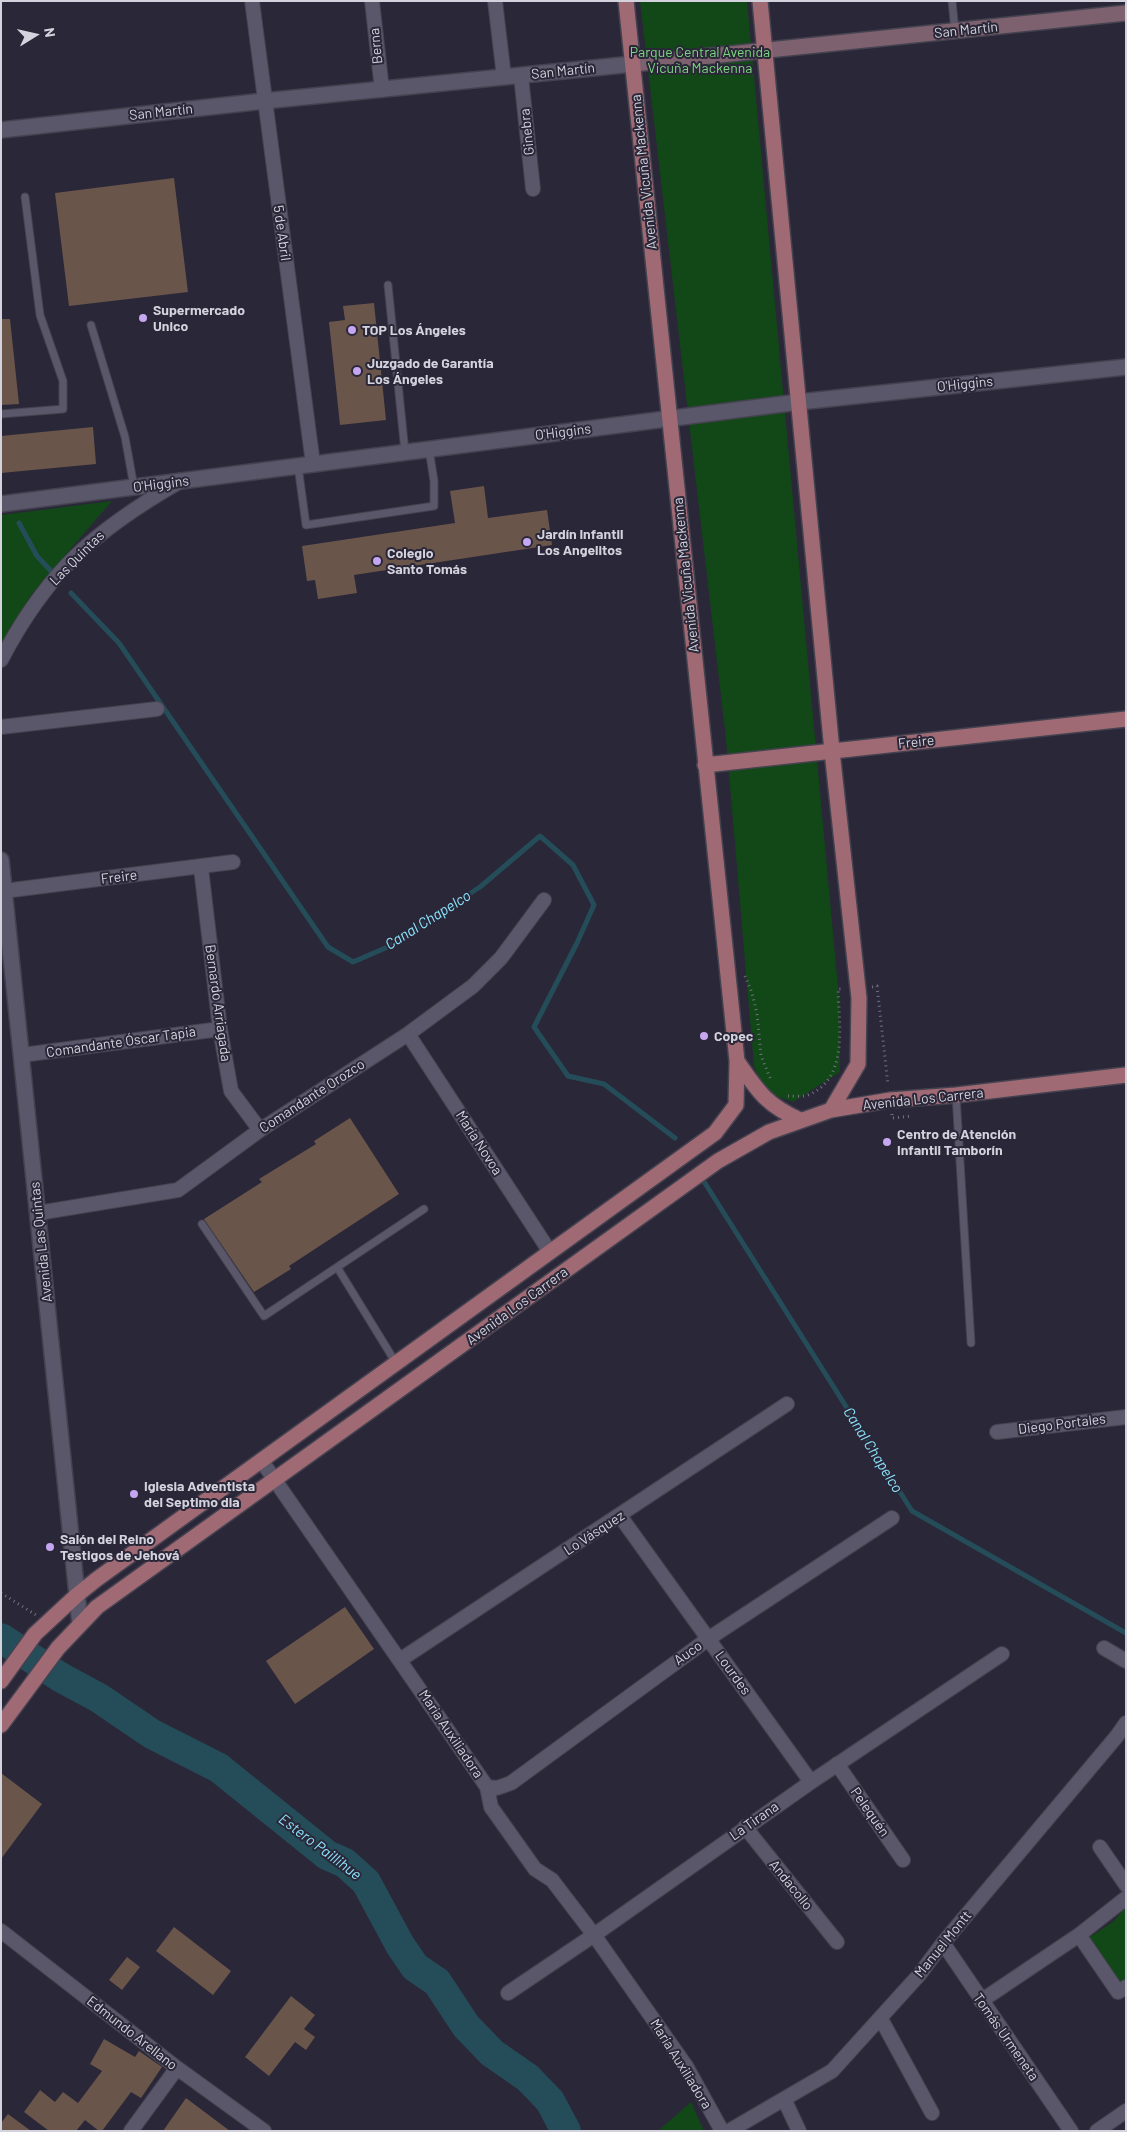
<!DOCTYPE html>
<meta charset="utf-8">
<style>
body{margin:0}
#map{position:relative;width:1127px;height:2132px;overflow:hidden;background:#2a2738;font-family:Barlow,sans-serif}
canvas{display:block}
.frame{position:absolute;inset:0;border:2px solid #d3d2dd;pointer-events:none}
.north{position:absolute;left:10px;top:10px;width:50px;height:50px;-webkit-text-stroke:4px #2a2738;paint-order:stroke;rotate:80deg;font-size:14px;font-weight:700;line-height:20px;text-align:center;color:#d3d2dd}
.north::after{content:'';display:block;margin:auto;width:18px;height:22px;background:#d3d2dd;clip-path:polygon(50% 0,100% 100%,50% 72%,0 100%)}
</style>
<div id="map">
<canvas width="1127" height="2132"></canvas>
<div class="frame"></div>
<div class="north">N</div>
</div>
<script>
const ctx = document.querySelector('canvas').getContext('2d');
ctx.lineJoin = 'round';
function paint(path, color) { ctx.fillStyle = color; ctx.fill(path, 'evenodd'); }
function trace(path, color, width, dash) { ctx.strokeStyle = color; ctx.lineWidth = width; ctx.lineCap = dash ? 'butt' : 'round'; ctx.setLineDash(dash || []); ctx.stroke(path); }
function write(font, color, halo, rows, align = 'center') {
  ctx.font = font + ' Barlow,sans-serif'; ctx.lineWidth = 4; ctx.setLineDash([]); ctx.textBaseline = 'middle'; ctx.strokeStyle = halo; ctx.fillStyle = color; for (const [text, x, y, turn = 0] of rows) {
    ctx.save(); ctx.translate(x, y); ctx.rotate((+turn || 0) * Math.PI / 180); ctx.textAlign = isNaN(turn) ? turn : align; if (halo) ctx.strokeText(text, 0, 0); ctx.fillText(text, 0, 0); ctx.restore();
  }
}
paint(new Path2D(`
 M640,1H747L839,998L840,1072L793,1102L765,1092L754,1066L726,739Z
 M112,501L31,595L1,646V515Z
 M1126,1906V1981L1123,1983L1113,1982L1087,1939L1114,1921Z
 M691,2102L704,2131H658Z`), '#124818');
trace(new Path2D(`
 M19,523L37,556L51,571
 M71,593L119,643L328,947L353,962L390,946L480,887L540,836L573,865L594,905L577,943L534,1027L568,1076L604,1084L675,1138
 M703,1180L912,1511L1126,1633`), '#254d59', 5);
trace(new Path2D(`
 M1,1638L60,1677L99,1698L152,1734L219,1768L327,1855L345,1863L366,1882L400,1945L415,1967L437,1982L466,2026L492,2053L528,2078L550,2101L566,2131`), '#254d59', 30);
paint(new Path2D(`
 M174,178L188,292L69,306L55,193Z
 M374,303L386,420L340,425L329,322L345,320L343,306Z
 M1,319H10L19,404L1,405Z
 M93,427L96,464L1,473V436Z
 M484,486L488,518L547,510L552,545L354,575L357,593L318,599L315,580L307,581L302,546L455,523L450,491Z
 M350,1118L399,1194L289,1266L291,1269L254,1292L204,1219L262,1182L259,1179L316,1144L314,1141Z
 M345,1607L374,1649L295,1704L266,1661Z
 M1,1773L42,1804L1,1859Z
 M174,1927L231,1971L213,1995L156,1951Z
 M127,1957L140,1967L122,1990L109,1980Z
 M291,1996L315,2015L304,2029L315,2037L306,2050L295,2042L269,2076L245,2057Z
 M104,2039L135,2057L139,2051L162,2067L141,2098L131,2092L102,2131H99L85,2120L76,2131H49L24,2112L40,2090L55,2102L63,2092L78,2103L102,2071L90,2064Z
 M186,2098L230,2131H163Z
 M8,2114L31,2131H1V2123Z`), '#6a554b');
const service = new Path2D(`
 M952,1L955,31
 M388,285L405,452
 M91,325L125,437L134,487
 M1,414L63,409V381L40,315L25,197
 M298,466L306,525L434,506V481L429,449
 M956,1095L971,1343
 M202,1224L264,1316L424,1209
 M337,1267L396,1363`);
const minor = new Path2D(`
 M252,1L313,464
 M372,1L382,90
 M495,1L504,77
 M521,76L533,189
 M1,660C47,572 94,531 179,482
 M1,727L157,709
 M201,868L220,1029L231,1091L260,1130
 M4,891L233,862
 M408,1034L550,1252
 M22,1055L220,1029
 M38,1213L178,1190L260,1130L408,1034L473,986L501,958L544,900
 M997,1432L1126,1417
 M261,1460L487,1787L491,1807L535,1869L552,1880L594,1935L686,2066L722,2131
 M620,1516L811,1782
 M1104,1648L1126,1661
 M400,1660L787,1404
 M837,1764L903,1860
 M487,1787L497,1788L511,1783L708,1639L892,1518
 M745,1827L837,1942
 M1100,1847L1126,1885
 M1,1931L177,2068L264,2131
 M1079,1935L1118,1992L1126,1987
 M943,1943L1071,2131
 M508,1993L594,1935L811,1782L1002,1654
 M981,2001L1079,1935L1126,1898
 M881,2019L932,2113
 M784,2099L799,2131
 M131,2131L177,2068
 M729,2131L832,2071L919,1975L943,1943L1117,1736L1126,1723
 M1097,2131L1126,2111`);
const tertiary = new Path2D(`
 M1,130L264,101L633,64
 M1,504L799,402L1126,367
 M1,860L80,1624`);
const secondary = new Path2D(`
 M633,64L1126,13`);
const primary = new Path2D(`
 M626,1L737,1061C758,1091 765,1104 800,1120
 M760,1L832,751L859,998L858,1064L831,1110
 M705,765L1126,719
 M1,1681L35,1634L77,1595L97,1579L715,1133L736,1105L737,1061
 M1,1725L58,1648L97,1607L718,1161L769,1132L831,1110L890,1100L956,1095L1126,1075`);
trace(service, '#454250', 9);
trace(minor, '#454250', 16);
trace(tertiary, '#454250', 18);
trace(secondary, '#454250', 18);
trace(primary, '#454250', 18);
trace(new Path2D(`
 M745,976L752,993L757,1014L761,1056L771,1080
 M872,987L877,986L888,1085
 M788,1096C794,1096 803,1097 808,1095C849,1079 839,1024 838,989H844
 M892,1114V1118L912,1116
 M1,1593L36,1615`), '#73717f', 3, [1, 4]);
trace(service, '#5a576a', 7);
trace(minor, '#5a576a', 14);
trace(tertiary, '#5a576a', 15);
trace(secondary, '#7d616f', 15);
trace(primary, '#a06a74', 15);
for (const [x, y, r, color] of [
 [143,318,5,"#c5a6f0"],
 [352,330,5,"#c5a6f0"],
 [357,371,5,"#c5a6f0"],
 [527,542,5,"#c5a6f0"],
 [377,561,5,"#c5a6f0"],
 [704,1036,5,"#c5a6f0"],
 [887,1142,5,"#c5a6f0"],
 [134,1494,5,"#c5a6f0"],
 [50,1547,5,"#c5a6f0"]
]) { const dot = new Path2D(); dot.arc(x, y, r, 0, 2 * Math.PI); ctx.fillStyle = color; ctx.fill(dot); trace(dot, '#2a2738', 2); }
write('14px', '#d3d2dd', '#2a2738', [
 ["San Martín",966,30,-6],
 ["Berna",376,46,-96],
 ["San Martín",563,71,-6],
 ["San Martín",161,112,-6],
 ["Ginebra",527,132,-96],
 ["Avenida Vicuña Mackenna",644,172,-96],
 ["5 de Abril",282,233,82],
 ["O'Higgins",965,384,-6],
 ["O'Higgins",563,432,-7],
 ["O'Higgins",161,484,-7],
 ["Las Quintas",77,558,-45],
 ["Avenida Vicuña Mackenna",686,575,-96],
 ["Freire",916,742,-6],
 ["Freire",119,877,-7],
 ["Bernardo Arriagada",218,1003,82],
 ["Comandante Óscar Tapia",121,1042,-8],
 ["Comandante Orozco",312,1096,-33],
 ["Avenida Los Carrera",923,1099,-6],
 ["María Novoa",479,1143,57],
 ["Avenida Las Quintas",41,1242,-96],
 ["Avenida Los Carrera",517,1306,-36],
 ["Diego Portales",1062,1424,-7],
 ["Lo Vásquez",594,1533,-33],
 ["Auco",688,1653,-36],
 ["Lourdes",733,1673,54],
 ["María Auxiliadora",451,1734,56],
 ["Pelequén",870,1812,55],
 ["La Tirana",754,1821,-35],
 ["Andacollo",791,1885,51],
 ["Manuel Montt",943,1944,-51],
 ["Edmundo Arellano",132,2033,38],
 ["Tomás Urmeneta",1006,2037,55],
 ["María Auxiliadora",681,2064,58]
]);
write('14px', '#7bd87e', '#2a2738', [
 ["Parque Central Avenida",700,52],
 ["Vicuña Mackenna",700,68]
]);
write('bold 14px', '#d3d2dd', '#2a2738', [
 ["Supermercado",153,310],
 ["Unico",153,326],
 ["TOP Los Ángeles",362,330],
 ["Juzgado de Garantía",367,363],
 ["Los Ángeles",367,379],
 ["Jardín Infantil",537,534],
 ["Los Angelitos",537,550],
 ["Colegio",387,553],
 ["Santo Tomás",387,569],
 ["Copec",714,1036],
 ["Centro de Atención",897,1134],
 ["Infantil Tamborín",897,1150],
 ["Iglesia Adventista",144,1486],
 ["del Septimo dia",144,1502],
 ["Salón del Reino",60,1539],
 ["Testigos de Jehová",60,1555]
], 'left');
write('italic 15px', '#8ce4fe', '#2a2738', [
 ["Canal Chapelco",428,920,-32],
 ["Canal Chapelco",873,1450,58],
 ["Estero Paillihue",320,1847,37]
]);
</script>
